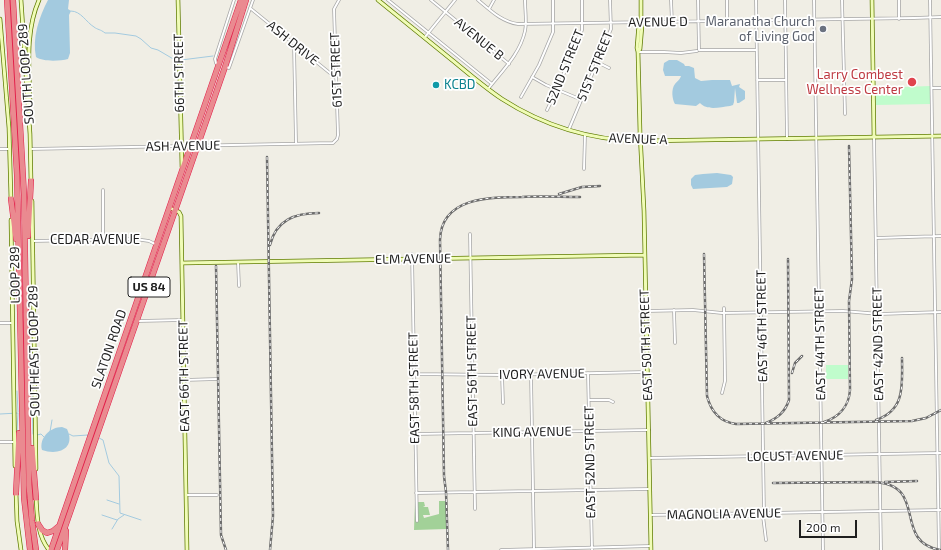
<!DOCTYPE html>
<style>
body{margin:0}
#map{position:relative;width:941px;height:550px;overflow:hidden;background:#f0eee5;font-family:"Exo 2",sans-serif}
canvas{display:block}
.scale{position:absolute;left:799px;top:520px;width:58px;height:18px;box-sizing:border-box;border:2px solid #1f1f1f;border-top:0;padding-left:5px;font-size:12px;line-height:14px;white-space:nowrap;color:#1f1f1f;-webkit-text-stroke:3px #fff;paint-order:stroke}
</style>
<div id="map">
<canvas width="941" height="550"></canvas>
<div class="scale">200 m</div>
</div>
<script>
const ctx = document.querySelector('canvas').getContext('2d');
ctx.lineJoin = 'round';
function paint(path, color) { ctx.fillStyle = color; ctx.fill(path, 'evenodd'); }
function trace(path, color, width, dash) { ctx.strokeStyle = color; ctx.lineWidth = width; ctx.lineCap = dash ? 'butt' : 'round'; ctx.setLineDash(dash || []); ctx.stroke(path); }
function write(font, color, halo, rows, align = 'center') {
  ctx.font = font + ' "Exo 2",sans-serif'; ctx.lineWidth = 3.5; ctx.setLineDash([]); ctx.textBaseline = 'middle'; ctx.strokeStyle = halo; ctx.fillStyle = color; for (const [text, x, y, turn = 0] of rows) {
    ctx.save(); ctx.translate(x, y); ctx.rotate((+turn || 0) * Math.PI / 180); ctx.textAlign = isNaN(turn) ? turn : align; if (halo) ctx.strokeText(text, 0, 0); ctx.fillText(text, 0, 0); ctx.restore();
  }
}
paint(new Path2D(`
 M439,501H447V529L414,530L415,502H424L425,506L423,507H428L430,515H423L424,518L439,514Z`), '#a2d198');
paint(new Path2D(`
 M930,86L931,104L876,105L875,88Z
 M826,365H848V379H826Z`), '#c0fccc');
paint(new Path2D(`
 M48,0H69L68,9L71,11L69,15L70,53L68,59C60,61 43,62 36,57C32,38 39,17 48,0Z
 M677,60L684,64L685,66H689L694,68L695,78L701,81L712,80H730L732,86L740,84L739,87L745,91V99L739,103H737L735,88L734,102L733,105L730,106C720,107 707,111 700,103L696,106L675,104C672,99 671,89 675,84C677,81 679,81 681,76H665L663,70L664,63L669,60Z
 M703,174L717,173L731,175L733,177L732,184L727,187L693,189L691,185V179L695,175Z
 M62,427L67,429C76,448 59,456 42,450C39,438 50,427 62,427Z`), '#a3cadf');
trace(new Path2D(`
 M71,11C81,11 86,22 94,27C98,30 100,29 105,33H115L136,36L141,39L151,48L158,50L175,60H178
 M181,60L213,56
 M24,390L26,469
 M17,391L18,412
 M32,391L33,434
 M0,414L18,413L17,431
 M50,432L52,420
 M69,434L73,436L88,435
 M37,435L41,434L44,437
 M99,438L103,440L109,463L119,476L120,513L141,520
 M107,500L119,504
 M102,515L117,520
 M112,529L118,519L124,515`), '#a3cadf', 1);
const street = new Path2D(`
 M388,0L492,84
 M431,0L509,64
 M478,0C490,10 502,22 518,24L914,18L941,17
 M671,0L672,22
 M698,0L699,50H756
 M727,0V21
 M756,0L764,514
 M785,0L787,139
 M814,0L823,550
 M842,0L845,114
 M899,0V19
 M930,0L939,550
 M250,8L336,78
 M489,9L494,0
 M425,37L455,0
 M294,45L296,143
 M638,52H664L681,53L697,51
 M597,62L609,68
 M218,64L216,63L215,59L234,0
 M226,67L229,68L253,0
 M532,77L546,85L582,100
 M757,80H786
 M932,88H941
 M488,89C502,71 520,54 525,31C527,22 525,10 525,0
 M521,97L539,65L553,32V0
 M547,110L559,85L582,30V0
 M569,129L611,29L610,0
 M874,137L881,550
 M0,149H9
 M30,149L333,143L337,139L338,135L334,9L339,0
 M584,169L585,135
 M103,190V239
 M470,234L475,509
 M876,238L941,236
 M33,241L135,239L149,241L155,244
 M412,254L417,521
 M238,262L239,286
 M674,310L675,343
 M647,311L693,310L722,313L843,311L880,314L941,312
 M138,321L183,320
 M0,323H12
 M588,373L592,550
 M414,374L502,375L646,372
 M531,374L534,550
 M502,375L503,403
 M184,380L217,379
 M722,393L725,381L724,308
 M589,400H609L613,402
 M415,434L649,430
 M0,442H15
 M649,458L941,453
 M416,493L650,489
 M186,495H217
 M650,515L941,510
 M675,517L763,516L766,540
 M501,550L651,546`);
const secondary = new Path2D(`
 M21,0L30,134L31,181
 M178,0L182,167
 M378,0C403,20 427,40 452,60C468,73 484,87 502,99C544,126 591,140 640,141L941,136
 M872,0L874,137
 M0,19L9,128L11,200
 M641,22L639,24L637,48L638,52L640,132L644,211L651,550
 M638,52L640,49L642,25L641,22V0
 M30,109C30,73 24,34 39,0
 M32,201L36,469
 M170,208L179,212L181,216L187,550
 M11,220L15,466
 M182,263L644,255
 M16,492L17,521L21,550
 M36,496C37,515 37,535 49,550`);
const highway = new Path2D(`
 M7,0L17,175L24,498L30,550
 M13,0L24,194L29,485L32,521L36,550
 M11,199L16,239
 M28,236L31,181
 M32,448L36,498
 M16,493L19,433
 M38,524L42,530L47,533L53,531L59,526
 M51,550L241,0
 M57,550L225,67L246,0
 M65,550L66,531`);
trace(street, '#a6a6a6', 3.5);
trace(secondary, '#5f7b01', 4.5);
trace(highway, '#e21e49', 6);
trace(street, '#fff', 2);
trace(secondary, '#f0fcb7', 3);
trace(highway, '#ea8a90', 5);
const rail = new Path2D(`
 M267,157L273,516L270,550
 M559,194L582,187L600,186
 M270,245C276,220 295,213 319,213
 M704,254L707,396C711,412 721,422 736,424L912,421L926,418L941,410
 M216,266L221,535L226,550
 M792,373L795,363L802,356
 M876,420C906,410 902,384 902,358
 M824,422C839,417 849,406 850,390L849,301L852,279L849,146
 M766,423C778,418 785,412 789,400L788,259
 M885,482L917,481
 M773,483L873,482C930,484 891,541 940,550
 M448,550L446,492L444,476L440,240C441,197 490,197 522,197C541,196 560,197 580,197`);
trace(rail, '#6d6d6d', 2.5);
trace(rail, '#fff', 1, [3]);
for (const [x, y, r, color] of [
 [823,29,4,"#6b7280"],
 [912,82,5,"#e0444e"],
 [436,85,4,"#0f9aa8"]
]) { const dot = new Path2D(); dot.arc(x, y, r, 0, 2 * Math.PI); ctx.fillStyle = color; ctx.fill(dot); trace(dot, '#fff', 1.5); }
for (const [x, y, w] of [
 [149,287,42]
]) { const box = new Path2D(); box.roundRect(x - w / 2, y - 10, w, 20, 3); ctx.fillStyle = '#fff'; ctx.fill(box); trace(box, '#1f1f1f', 1); }
write('bold 12px', '#1f1f1f', null, [
 ["US 84",149,287]
]);
write('13px', '#1f1f1f', '#fff', [
 ["AVENUE D",658,22,-1],
 ["AVENUE B",479,39,39],
 ["ASH DRIVE",293,43,39],
 ["51ST STREET",595,66,-68],
 ["52ND STREET",565,67,-68],
 ["61ST STREET",336,70,-92],
 ["66TH STREET",179,73,-91],
 ["SOUTH LOOP 289",26,74,-94],
 ["AVENUE A",638,139,2],
 ["ASH AVENUE",183,146,-1],
 ["CEDAR AVENUE",95,240],
 ["ELM AVENUE",413,259,-1],
 ["LOOP 289",15,275,-91],
 ["EAST 46TH STREET",762,326,-91],
 ["EAST 44TH STREET",820,344,-91],
 ["EAST 42ND STREET",878,344,-91],
 ["EAST 50TH STREET",646,345,-92],
 ["SLATON ROAD",109,349,-71],
 ["SOUTHEAST LOOP 289",34,351,-91],
 ["EAST 56TH STREET",472,371,-91],
 ["IVORY AVENUE",542,374,-1],
 ["EAST 66TH STREET",184,376,-91],
 ["EAST 58TH STREET",414,388,-91],
 ["KING AVENUE",532,432,-1],
 ["LOCUST AVENUE",795,456,-1],
 ["EAST 52ND STREET",590,462,-91],
 ["MAGNOLIA AVENUE",724,514,-1]
]);
write('13px', '#5b616d', '#fff', [
 ["Maranatha Church",815,22],
 ["of Living God",815,37]
], 'right');
write('13px', '#be3a42', '#fff', [
 ["Larry Combest",903,75],
 ["Wellness Center",903,90]
], 'right');
write('13px', '#0d838f', '#fff', [
 ["KCBD",444,85]
], 'left');
</script>
